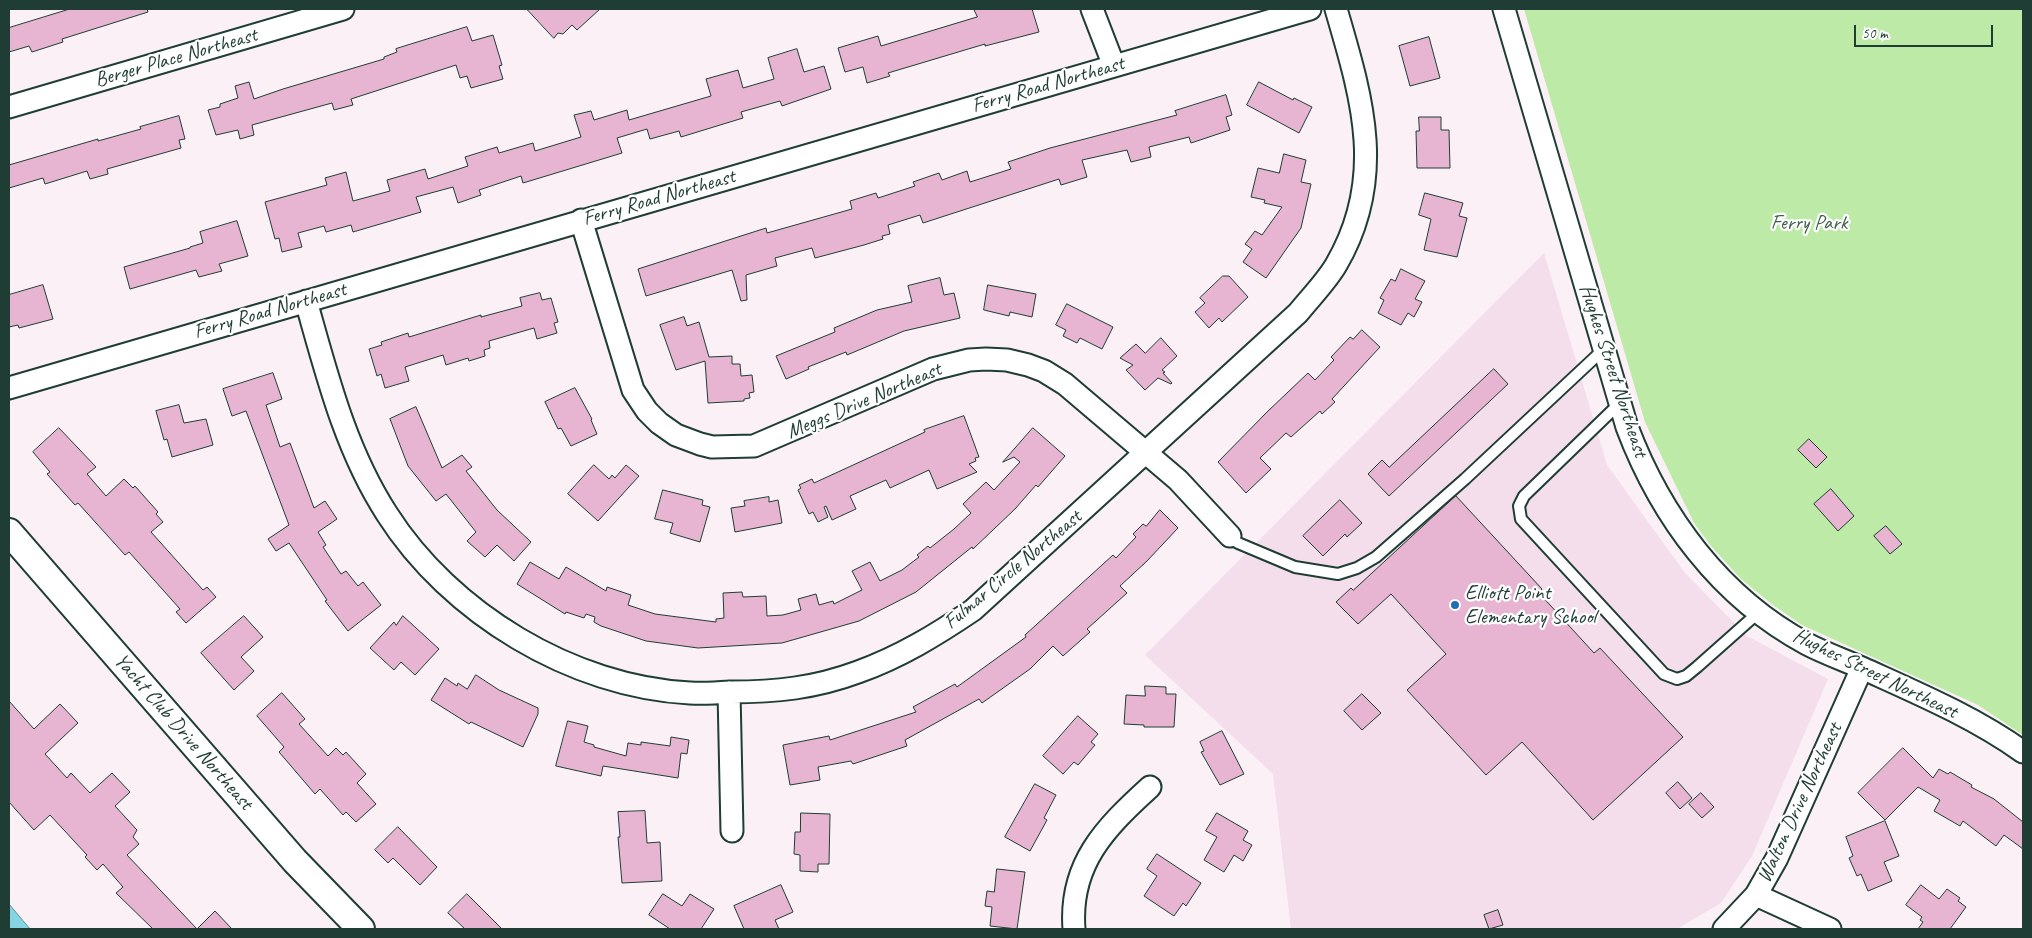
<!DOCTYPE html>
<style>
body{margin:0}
#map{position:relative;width:2032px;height:938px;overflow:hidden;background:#faf0f6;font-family:Caveat,sans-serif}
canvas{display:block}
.frame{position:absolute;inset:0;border:10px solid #1f3d34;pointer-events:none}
.scale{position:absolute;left:1854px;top:25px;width:139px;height:22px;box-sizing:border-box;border:2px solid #1f3d34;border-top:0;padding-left:6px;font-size:15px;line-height:18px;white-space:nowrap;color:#1f3d34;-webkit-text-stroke:4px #fff;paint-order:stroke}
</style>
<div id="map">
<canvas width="2032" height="938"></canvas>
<div class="frame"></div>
<div class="scale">50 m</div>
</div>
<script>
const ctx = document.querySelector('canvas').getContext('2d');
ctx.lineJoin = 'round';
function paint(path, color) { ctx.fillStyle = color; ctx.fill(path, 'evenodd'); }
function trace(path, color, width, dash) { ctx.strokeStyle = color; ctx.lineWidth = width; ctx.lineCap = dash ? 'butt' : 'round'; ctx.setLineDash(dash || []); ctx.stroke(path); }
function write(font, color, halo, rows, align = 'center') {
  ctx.font = font + ' Caveat,sans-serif'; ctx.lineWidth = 4.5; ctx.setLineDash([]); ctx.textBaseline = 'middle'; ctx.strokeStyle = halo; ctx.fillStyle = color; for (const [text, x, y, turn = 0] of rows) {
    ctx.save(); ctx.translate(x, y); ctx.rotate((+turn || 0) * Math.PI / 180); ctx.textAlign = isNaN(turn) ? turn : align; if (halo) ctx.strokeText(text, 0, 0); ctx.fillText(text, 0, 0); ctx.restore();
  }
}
paint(new Path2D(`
 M1544,253L1607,465L1685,573L1747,636L1828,679L1752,856L1721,903L1677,929H1291L1273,774L1145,655Z`), '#f4deeb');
paint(new Path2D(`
 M1524,9H2023V735L1978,705L1802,625L1773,605L1741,579L1711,546L1694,523L1645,422Z`), '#beeaa7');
const water = new Path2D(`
 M9,904L30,929H9Z`);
paint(water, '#86d5e2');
trace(water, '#5d989c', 1);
const building = new Path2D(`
 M70,9H147L148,12L62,39L63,42L32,52L29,46L9,52V28Z
 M527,9H600L577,30L572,25L563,34L558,33L554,38Z
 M974,9H1032L1039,32L985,46V44L888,73L890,76L867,83L863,67L845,72L838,48L878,36L881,46L977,17Z
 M467,27L472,41L493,35L502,65L499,66L503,79L471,88L467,76L460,78L456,65L351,99L353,105L334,110L332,103L252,125L254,135L240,139L238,130L216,135L208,110L220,107V104L238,98L235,86L249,82L254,99L283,89L384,59V57L397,52L396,49Z
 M1429,37L1440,78L1410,86L1399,46Z
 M797,49L804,72L824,66L831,89L782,106L780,101L741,112L743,118L681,137L679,131L650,139L647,129L617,138L622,153L523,183L521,176L479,190L481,195L458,203L453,187L416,197L421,212L353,232L351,225L326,232L324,226L298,233L302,247L282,252L279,238L275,239L265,202L327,185L325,178L346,172L353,201L390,191L387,180L425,169L428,179L468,166L465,157L497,147L499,153L533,143L535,151L581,137L574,115L591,111L594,120L627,110L629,120L711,96L706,79L738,70L743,88L774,79L768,58Z
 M1259,82L1293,100L1294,98L1312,107L1299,133L1247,105Z
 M1226,95L1232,115L1226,117L1230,130L1191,143L1189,137L1149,147L1151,157L1131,162L1127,150L1082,160L1087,177L1061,185L1059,179L923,223L920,215L888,225L890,234L882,236L883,239L864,245L815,258L812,248L775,258L777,266L746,275L747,300L741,301L732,270L646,296L638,269L766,228L767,233L852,209L850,201L876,193L878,198L915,186L913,182L939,173L942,180L967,171L970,182L1011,169L1008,162L1050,148L1177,115L1175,111Z
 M179,116L185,139L179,140L181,148L107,169L108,174L90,179L87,171L45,184L43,178L9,188V165L98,139V141L141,129L140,127Z
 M1419,117H1441V130H1449L1450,168H1417L1416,131H1419Z
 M1284,154L1306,160L1301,182L1311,184L1301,228L1266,278L1243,262L1252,249L1245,244L1255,231L1262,235L1282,207L1264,203L1265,200L1251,197L1258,168L1279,173Z
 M1425,193L1463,203L1459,216L1467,218L1457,257L1424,250L1431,219L1419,215Z
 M237,221L248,256L219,264L222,271L199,277L196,270L130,289L124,267L190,248V247L203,243L200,232Z
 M1401,269L1425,281L1415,299L1422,302L1414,317L1408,313L1401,325L1378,313L1384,300L1380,298L1391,279L1395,281Z
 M1223,276H1229L1248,297L1222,322L1219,318L1209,328L1195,312L1205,303L1200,298Z
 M940,278L944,295L954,293L960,318L904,331L847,355L846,352L808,367L809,369L786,379L776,356L835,332L834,328L877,310L912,302L908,286Z
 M43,285L53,319L19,328L18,325L9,327V295Z
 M988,285L1036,294L1032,317L1010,312L1009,316L984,310Z
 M540,293L542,300L551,298L558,322L554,323L557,333L537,339L534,328L489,341L490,348L484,350L485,356L469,361L468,358L446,365L443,355L405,367L409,381L385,388L381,374L377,376L369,349L382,345L381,342L408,333L409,337L481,315V317L522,306L520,298Z
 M1067,304L1113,327L1102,349L1080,338L1077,343L1063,336L1066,330L1056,325Z
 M684,317L687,326L699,322L709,357L732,356V364H740L741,376L752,375L754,392L749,393L750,398L744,399V401L708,403L705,361L676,370L660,325Z
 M1362,330L1380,347L1332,399L1335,402L1322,414L1320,411L1291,437L1286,433L1260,458L1271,469L1246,493L1218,462L1267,412L1308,373L1315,380L1334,360L1331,357L1350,337L1353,339Z
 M1161,338L1177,356L1162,370L1165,372L1163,373L1172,383L1171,384L1158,378L1145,390L1126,370L1133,365L1120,358L1136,344L1145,353Z
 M1494,369L1508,384L1389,496L1368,474L1382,460L1389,467Z
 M273,373L282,399L266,405L280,447L290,443L314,508L325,501L337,519L318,532L326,545L323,547L341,574L346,571L358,586L363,582L381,605L348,631L325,601L327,600L289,543L276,551L268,539L289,525L246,411L232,416L223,389Z
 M575,388L592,419L591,420L597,434L571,446L561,428L558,429L545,402Z
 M179,405L184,423L206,419L213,445L172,457L167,439L164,440L156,411Z
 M416,407L442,468L462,455L472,467L466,471L497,510L531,542L514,561L497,545L485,557L467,541L476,532L446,494L436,501L408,466L390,419Z
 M964,416L979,457L975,458L976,461L969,464L977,472L937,489L929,470L890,488L886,480L850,496L856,509L832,520L826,506L824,507L828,517L818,522L813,512L809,514L798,490L801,488L799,485L812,479L814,483L925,432L924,430Z
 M59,428L96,467L87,474L106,496L124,479L133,488L135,486L158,512L156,514L163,522L151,532L203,590L207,587L216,597L186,623L176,612L180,609L129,552L125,555L78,503L75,505L47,474L50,472L33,452Z
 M1033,428L1065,456L1038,487L1036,485L1015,509L973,549L972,547L916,592L859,621L782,643L698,648L646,641L601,626L594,622L595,617L586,614L584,618L566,612L565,614L517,584L530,562L559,579L566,567L606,591L607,587L631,595L628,605L655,614L716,622V619L724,618L723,593L742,592L743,597L766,596L767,616L783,615L801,610L798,599L816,594L819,605L833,601L834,604L862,590L852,571L870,562L880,581L902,570L919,557L917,555L928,546L930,548L954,529L971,513L963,504L986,482L994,490L1020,462L1014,457L1003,462Z
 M1809,439L1827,457L1816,468L1798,450Z
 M594,465L609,479L612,475L615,478L626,465L639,476L598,521L568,494Z
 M1831,489L1854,516L1838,531L1814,504Z
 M663,490L703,500L702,505L710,507L700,542L670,533L673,523L655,519Z
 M1456,496L1542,589L1539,593L1594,653L1600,648L1683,737L1593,820L1522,742L1486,775L1407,690L1446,654L1391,594L1358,624L1336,602L1351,588L1353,590Z
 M769,497V502L778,500L782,523L735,532L731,508L745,506L744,501Z
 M1340,500L1362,523L1347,537L1345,534L1323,556L1303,536Z
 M1160,510L1178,528L1147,561L1120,586L1127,593L1087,629L1090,632L1063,656L1053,646L1030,669L982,703L979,699L905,740L907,746L853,764L851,761L818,767L820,780L790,785L783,745L829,736L830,740L916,712L913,707L955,684L957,687L1026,637L1025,635L1113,555L1116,558L1136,537L1133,534L1143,524L1146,526Z
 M1886,526L1902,544L1890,554L1874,536Z
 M244,616L263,637L241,657L254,671L234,690L201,653Z
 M403,616L439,649L415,675L401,662L394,670L370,648L394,622L396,625Z
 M476,675L499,690L538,708V714L523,747L471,722L469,724L431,700L445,678L457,686L458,683L467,689Z
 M1145,686L1166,687V694H1176L1174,727H1144V725L1124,724L1126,695L1145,696Z
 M282,693L305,719L299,724L328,756L336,748L343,755L346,752L366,774L357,783L376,804L356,822L346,812L343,815L320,789L315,794L279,752L284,747L257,716Z
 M1362,694L1381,713L1362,730L1344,711Z
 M9,701L34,729L60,704L78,723L45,754L67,778L71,773L90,793L112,773L130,792L115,806L137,830L133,837L139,844L127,855L197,929L215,911L232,929H153L116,893L123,887L103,864L97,870L85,857L87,855L50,815L34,830L9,802Z
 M1078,716L1098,734L1091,742L1095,745L1078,765L1074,762L1063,774L1043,756Z
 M568,721L588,726L584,742L594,745V747L626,756L628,743L641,745V742L670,746L671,737L689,740L687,754L681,753L678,778L603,766L601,776L556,766Z
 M1222,731L1244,774L1220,785L1201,752L1204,751L1200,742Z
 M1903,748L1933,778L1939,769L1948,774L1950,772L1972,785L1971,787L1994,799L2023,822V849L2004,835L1996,846L1963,821L1960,826L1934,811L1940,800L1918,787L1885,820L1858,793Z
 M1678,782L1692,798L1680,809L1666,793Z
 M1035,784L1056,795L1044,818L1047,820L1030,851L1005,837Z
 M1701,793L1714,807L1702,818L1689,804Z
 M645,811L647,843L660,842L662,881L622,883L618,837H620L618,812Z
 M801,813L830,814L829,864H818V872L800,871V855L794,854L795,832H800Z
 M1217,813L1248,831L1243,840L1252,845L1243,861L1234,855L1224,872L1204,860L1217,837L1206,831Z
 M1885,821L1899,856L1884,862L1892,881L1868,891L1861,874L1857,876L1849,858L1853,856L1846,837Z
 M398,827L437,867L420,885L393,858L388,863L375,850Z
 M1157,854L1201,883L1186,906L1183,903L1174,916L1144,896L1157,876L1147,869Z
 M997,869L1025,872L1017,929L990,926L992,907L985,906L987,891L994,892Z
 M781,885L793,912L775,920L779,929H744L734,906Z
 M1921,885L1939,899L1947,889L1960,898L1958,901L1966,907L1950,929H1918L1923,922L1920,920L1922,917L1906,905Z
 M467,894L502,929H465L448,913Z
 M663,894L682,906L690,894L714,909L701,929H670L649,915Z
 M1498,910L1503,925L1489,929L1484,915Z`);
paint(building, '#e7b4d1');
trace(building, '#1f3d34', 1);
const service = new Path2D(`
 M1620,403L1524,496L1519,506L1521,519L1664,674L1677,679L1686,676L1697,667L1759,612
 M1230,536L1238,543L1295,567L1338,574L1357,568L1376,557L1465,479L1604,349`);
const minor = new Path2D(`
 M1092,9L1114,66
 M1504,9L1627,427C1661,517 1721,598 1807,644C1824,653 1844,660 1862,668C1917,693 1974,717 2023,752
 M9,107L343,9
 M581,220L633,390L647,411L659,423L676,435L700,444L712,447L754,446L933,369L969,360L986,359L1007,360L1028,365L1044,371L1065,384L1178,480L1230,536
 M306,301C327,375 345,449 387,514C450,613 572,687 690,693C703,694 717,693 730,692C776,692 815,688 858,672C900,657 936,635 973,610L1298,313C1310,298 1326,282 1336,265C1387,178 1362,98 1336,9
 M9,388L1310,9
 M729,692L732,831
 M1756,895L1830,929
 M1074,929C1069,864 1105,828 1150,787
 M1724,929L1756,895L1777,858L1862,668`);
const tertiary = new Path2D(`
 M9,532L295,861L361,929`);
trace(service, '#1f3d34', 14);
trace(minor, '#1f3d34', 25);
trace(tertiary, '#1f3d34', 30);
trace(service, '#fff', 10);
trace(minor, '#fff', 21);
trace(tertiary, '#fff', 26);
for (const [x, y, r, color] of [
 [1455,605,5,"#1f6fb2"]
]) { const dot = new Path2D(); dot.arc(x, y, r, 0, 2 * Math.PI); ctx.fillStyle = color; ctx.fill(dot); trace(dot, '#fff', 2); }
write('21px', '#1f3d34', '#fff', [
 ["Berger Place Northeast",176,58,-16],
 ["Ferry Road Northeast",1048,85,-16],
 ["Ferry Road Northeast",659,198,-16],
 ["Ferry Road Northeast",270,311,-16],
 ["Hughes Street Northeast",1613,371,72],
 ["Meggs Drive Northeast",864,401,-23],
 ["Fulmar Circle Northeast",1013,570,-40],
 ["Hughes Street Northeast",1875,674,26],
 ["Yacht Club Drive Northeast",183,732,49],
 ["Walton Drive Northeast",1800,803,-65]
]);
write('21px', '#3f604b', '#fff', [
 ["Ferry Park",1809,223]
]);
write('21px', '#1f3d34', '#fff', [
 ["Elliott Point",1465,593],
 ["Elementary School",1465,617]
], 'left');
</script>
